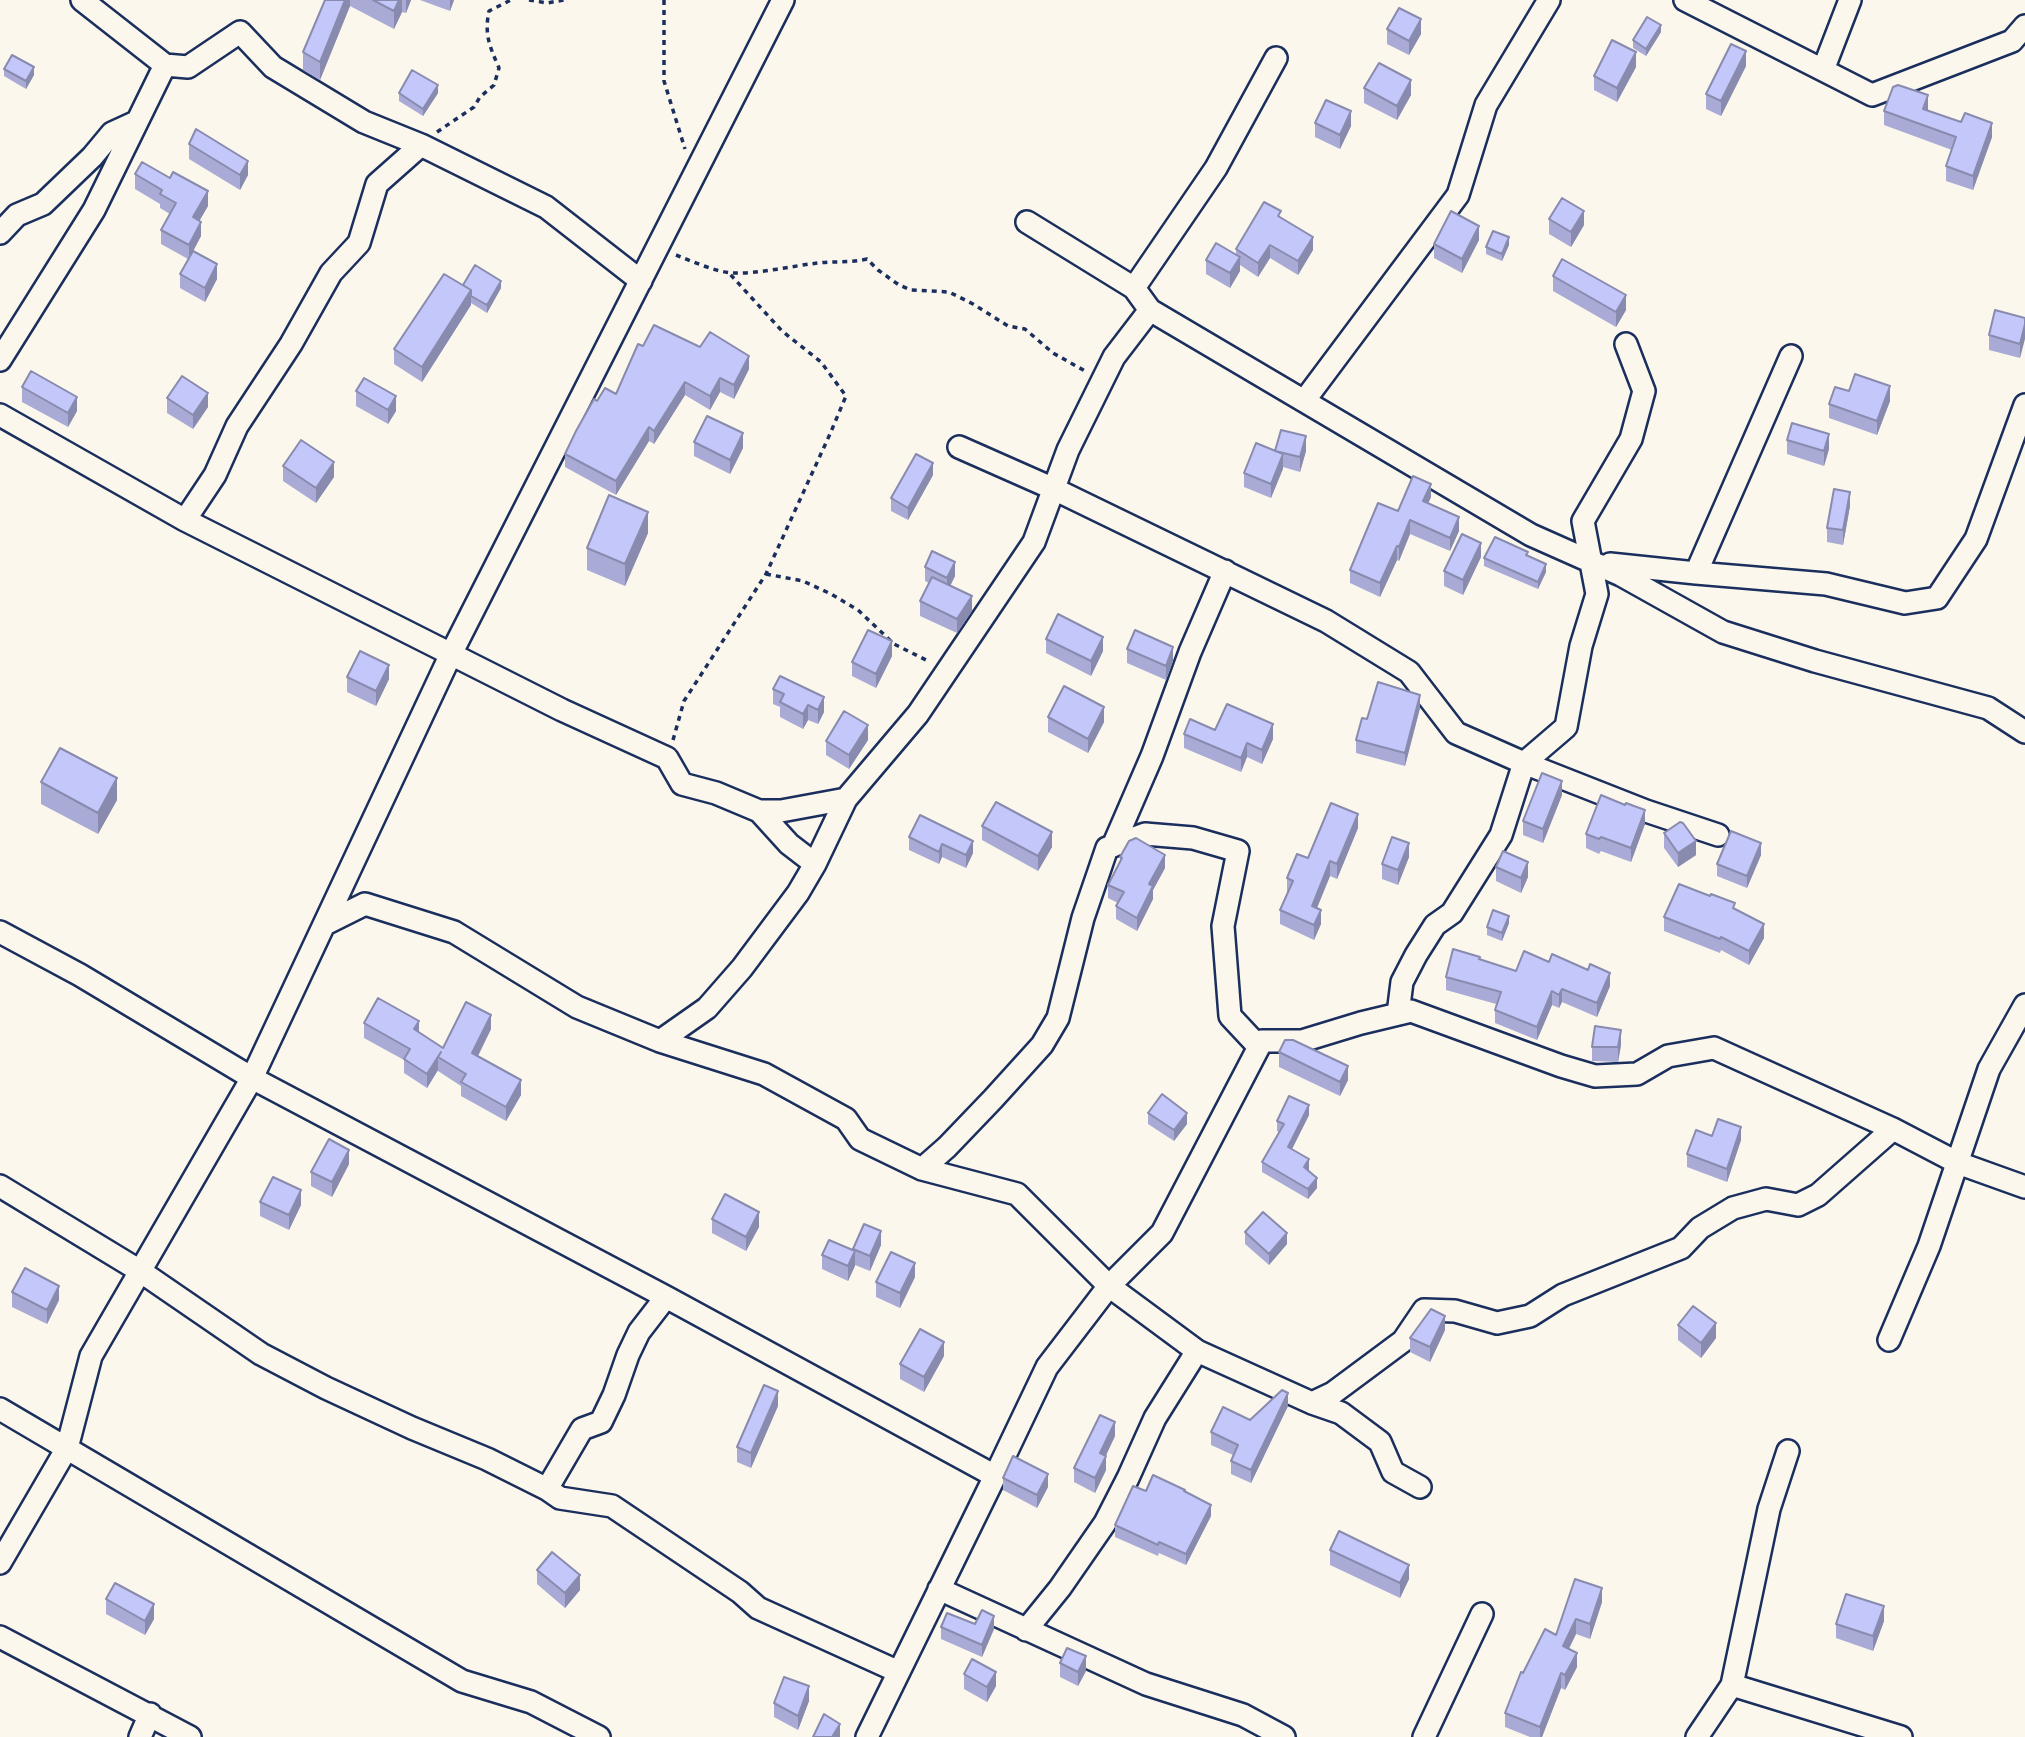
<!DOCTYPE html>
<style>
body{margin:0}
canvas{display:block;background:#fbf7ec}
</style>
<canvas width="2025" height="1737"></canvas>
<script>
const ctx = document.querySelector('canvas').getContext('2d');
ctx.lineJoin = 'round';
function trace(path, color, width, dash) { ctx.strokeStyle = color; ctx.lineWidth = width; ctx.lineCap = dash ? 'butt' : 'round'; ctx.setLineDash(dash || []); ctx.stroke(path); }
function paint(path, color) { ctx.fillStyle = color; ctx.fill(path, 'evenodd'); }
const street = new Path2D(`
 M82,0L165,65L188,67L240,32L273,67L364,122L421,145L546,207L641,281
 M1685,0L1872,95L2012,41L2025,26
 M1823,70L1850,0
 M1027,222L1134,288L1150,310L1531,535L1621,575L1723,632L1815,661L1988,708L2025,732
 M0,233L17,215L43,204L92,157L112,133L136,122
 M1134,288L1216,168L1276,58
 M0,360L94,210L165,65
 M1304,401L1458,195L1486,105L1549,0
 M0,415L185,520L562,710L667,758L682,784L716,793L759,811L789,844L815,864
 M959,447L1054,489L1326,621L1409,672L1456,733L1524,763L1566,727L1581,646L1597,594L1583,521L1631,439L1644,391L1626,344
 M185,520L215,475L237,426L291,344L331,273L359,243L377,184L421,145
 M1610,564L1696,573L1791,356
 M1696,573L1826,584L1905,603L1937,598L1976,539L2025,405
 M759,811H781L846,799
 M1113,846L1152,756L1190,652L1225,571
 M325,924L365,904L454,932L577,1007L660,1041L764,1074L846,1119L860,1139L922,1169L1017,1194L1109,1286L1197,1351L1312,1403L1341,1413L1380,1442L1393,1472L1420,1487
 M0,932L80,975L252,1078L666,1297L995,1476L867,1737
 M1398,1014L1402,982L1416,955L1435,925L1452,913L1501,835L1524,763L1646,811L1718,835
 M660,1041L707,1008L742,968L798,893L815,864L846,799L918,714L1034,542L1068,450L1114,357L1150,310
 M922,1169L947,1147L993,1099L1042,1045L1058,1018L1083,918L1107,848L1145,834L1193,838L1238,851L1223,926L1230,1016L1259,1047
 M0,1186L140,1271L261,1354L326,1388L412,1428L487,1459L547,1489L560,1498L612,1506L740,1592L758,1608L899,1672
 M1889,1340L1929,1246L1989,1069L2025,1005
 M1312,1403L1333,1393L1403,1341L1424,1310L1455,1311L1497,1323L1530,1316L1563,1295L1681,1248L1700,1228L1733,1208L1766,1199L1798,1205L1818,1195L1893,1129
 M0,1409L462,1681L531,1702L599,1737
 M995,1476L1047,1367L1109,1286L1162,1233L1262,1041H1302L1361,1023L1411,1011L1561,1066L1595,1076L1637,1074L1668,1056L1714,1048L1893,1129L1958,1163L2025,1187
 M547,1489L582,1429L601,1422L614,1395L628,1355L639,1332L666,1297
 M0,1563L67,1448L91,1356L252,1078L451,654L783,0
 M939,1589L1146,1684L1243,1715L1284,1737
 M1026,1630L1060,1588L1105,1523L1128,1478L1155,1418L1197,1351
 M0,1637L190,1737
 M1732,1685L1901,1737
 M140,1737L150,1714
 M1424,1737L1482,1614
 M1697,1737L1732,1685L1769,1509L1788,1451`);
trace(street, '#1b2f5e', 26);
trace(new Path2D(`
 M529,0L547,3L564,0
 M664,0V81L685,149
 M437,132L474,107L480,97L494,85L499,68C490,47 484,35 489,11L511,0
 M676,255C694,262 713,271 732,273C759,274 791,266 818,263C835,261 850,263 867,259L878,270L899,285L911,290L949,292L973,304L1008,326L1025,329L1053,353L1085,371
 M766,574L803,581L831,594L858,610L894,644L930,662
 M673,740L684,701L766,574L830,434L846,396L821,362L782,331L729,273`), '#1b2f5e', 3.5, [5, 5]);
trace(street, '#fbf7ec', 21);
paint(new Path2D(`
 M325,0H411L406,13L402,12L394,29L350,6L320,80L303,70V52Z
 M420,0H454L450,11Z
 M1387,29L1421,34L1409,55L1387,44Z
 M1661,32L1646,56L1633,48V40Z
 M1746,66L1721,116L1706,109V94Z
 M1636,67L1617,102L1594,90V76Z
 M4,69L34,75L26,89L4,76Z
 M1364,88L1411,95L1397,120L1364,103Z
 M399,93H438L423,116L399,101Z
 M1928,110V111L1992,137L1973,190L1946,181V166L1952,150L1884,125V111Z
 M1315,123L1351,126L1340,149L1315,137Z
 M189,144L248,175L240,190L189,159Z
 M135,174L208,206L199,221L201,236L193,251L217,279L205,302L180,288V274L188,259L161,244V230L170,214L160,208V204L135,189Z
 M1281,218L1313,250L1298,275L1270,258L1258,277L1240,265V271L1230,288L1206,274V260L1236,254V249Z
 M1549,219L1584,225L1571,247L1549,234Z
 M1479,240L1462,273L1434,258V244Z
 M1509,245L1502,261L1486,254V247Z
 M1553,276L1626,310L1616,327L1553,291Z
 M463,285L501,288L487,313L471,303V305L422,382L394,364V349Z
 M2025,318L2020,358L1989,350V335Z
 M643,346L700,347L749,369L734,399L720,392L710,410L685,395L654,444L649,441L616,495L565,467V454L597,401L616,394Z
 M22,387L77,411L68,427L22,402Z
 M356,391L396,411L388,424L356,406Z
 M1849,391L1890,401L1877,435L1829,418V404Z
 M167,398L208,407L193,429L167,413Z
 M1787,440L1829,449L1824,466L1787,454Z
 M694,442L743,448L730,474L694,456Z
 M1275,451H1306L1300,472L1283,467L1271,498L1244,487V473Z
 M283,466L334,477L316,503L283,481Z
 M933,475L908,520L891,511V498Z
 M1431,497L1428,503L1459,531L1450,551L1410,534L1399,561L1397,560L1380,597L1350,583V570L1398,511Z
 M1850,506L1843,545L1827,542V528Z
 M648,533L625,586L587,570V548Z
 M1528,556L1546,572L1538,589L1484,566V558Z
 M1481,557L1463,595L1444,586V571Z
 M925,567L955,576L950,586L972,611L957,633L920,616V601L929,583L925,581Z
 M1046,639L1103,651L1091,676L1046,653Z
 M1127,649L1173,661L1166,680L1127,663Z
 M892,656L876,688L852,676V662Z
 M347,677L389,679L376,706L347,692Z
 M773,689L824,712L818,724L808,720L803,729L780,717V707L773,704Z
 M1420,708L1405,766L1356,753V740Z
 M1048,717L1104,722L1088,753L1048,732Z
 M1215,730L1273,739L1262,764L1247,757L1241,772L1184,748V734Z
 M868,740L849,769L826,755V741Z
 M41,782L117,800L98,834L41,804Z
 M1562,795L1543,843L1523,835V821Z
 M1645,824L1631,862L1601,851L1599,854L1586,848V834Z
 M982,826L1052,847L1038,871L982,840Z
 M1358,828L1337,879L1330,876L1317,908L1321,924L1314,940L1280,924V910L1287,893V878L1308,858Z
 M1664,833L1696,855L1678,867L1664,848Z
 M909,837L973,841V853L966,868L942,857L939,864L909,850Z
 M1761,855L1747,888L1717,876V864Z
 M1120,857L1165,868L1153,890V899L1137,931L1116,919V906L1118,903L1108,898V885L1120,862Z
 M1409,857L1398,885L1382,879V864Z
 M1496,867L1528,877L1521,893L1496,881Z
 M1735,909L1764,938L1749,965L1721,950L1720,953L1664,931V917Z
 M1509,923L1502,941L1487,935V927Z
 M1480,959L1516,971L1549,962L1610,986L1597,1017L1562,1002L1559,1008L1552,1005L1537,1040L1495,1023V1010L1496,1004L1446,990V977Z
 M364,1023L419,1032L443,1048L491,1029L478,1056L521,1095L506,1121L461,1096V1086L438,1071V1070L427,1088L404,1073V1060L364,1038Z
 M1621,1045L1618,1062L1592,1061V1047Z
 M1279,1052L1348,1080L1340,1096L1279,1067Z
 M1148,1113L1187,1124L1174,1141L1148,1124Z
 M1309,1115L1292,1149L1309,1169L1308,1170L1317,1188L1308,1199L1262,1172V1162L1279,1132L1277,1131V1121Z
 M1712,1136L1741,1140L1727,1182L1687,1167V1154Z
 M349,1164L332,1197L311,1186V1172Z
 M260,1202L301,1205L289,1230L260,1216Z
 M712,1219L759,1227L746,1251L712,1233Z
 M1245,1232L1287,1244L1269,1265L1245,1244Z
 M881,1245L870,1271L855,1265L848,1281L822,1269V1255Z
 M915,1277L900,1308L876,1297V1282Z
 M12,1292L59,1300L47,1324L12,1307Z
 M1678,1325L1716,1338L1701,1358L1678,1340Z
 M1445,1330L1430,1362L1410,1352V1338Z
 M944,1356L924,1392L900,1379V1364Z
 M778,1406L751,1468L737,1462V1447Z
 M1288,1406L1251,1483L1231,1474V1461L1233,1455L1211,1445V1432L1250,1420Z
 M1115,1436L1106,1455V1470L1095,1493L1074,1482V1468Z
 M1003,1478L1048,1487L1037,1508L1003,1490Z
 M1146,1491L1185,1492L1211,1516L1186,1565L1159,1553L1158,1556L1115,1537V1525Z
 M1330,1550L1409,1579L1400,1598L1330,1565Z
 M537,1570L580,1590L565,1608L537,1584Z
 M1575,1579L1602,1602L1590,1639L1576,1634L1569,1649L1577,1667L1565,1690L1561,1688L1542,1737H1530L1505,1727V1713L1523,1673L1556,1635Z
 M106,1599L154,1619L145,1635L106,1614Z
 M1884,1621L1873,1651L1836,1638V1624Z
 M975,1624L994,1629L982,1657L941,1639V1627Z
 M1060,1663L1086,1671L1078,1686L1060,1677Z
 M964,1674L996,1686L987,1702L964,1689Z
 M809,1701L798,1730L774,1717V1703Z`), '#a9abd6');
paint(new Path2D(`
 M345,0H350V6L320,80V62Z
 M399,0H402V12L394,29V11Z
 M406,0H411L406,13Z
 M450,0H454L450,11Z
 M1421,19V34L1409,55V41Z
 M1661,25V32L1646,56V49Z
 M1746,51V66L1721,116V101Z
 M1636,52V67L1617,102V88Z
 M34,67V75L26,89V81Z
 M1411,80V95L1397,120V106Z
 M438,85V93L423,116V109Z
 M1928,95V110L1923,124V109Z
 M1351,111V126L1340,149V135Z
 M1992,123V137L1973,190V176Z
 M248,161V175L240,190V175Z
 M208,191V206L193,232V217Z
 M1584,211V225L1571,247V232Z
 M201,222V236L189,259V245Z
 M1479,226V240L1462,273V259Z
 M1313,237V250L1298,275V261Z
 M1509,237V245L1502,261V254Z
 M1270,245V258L1258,277V263Z
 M1240,257V271L1230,288V273Z
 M217,264V279L205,302V288Z
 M501,281V288L487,313V305Z
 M471,290V305L422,382V367Z
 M1626,295V310L1616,327V312Z
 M2025,324V339L2020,358V344Z
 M749,356V369L734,399V385Z
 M720,378V392L710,410V396Z
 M685,382V395L654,444V431Z
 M1890,386V401L1877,435V421Z
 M208,393V407L193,429V415Z
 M396,396V411L388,424V410Z
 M77,397V411L68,427V413Z
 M649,427V441L616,495V481Z
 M743,433V448L730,474V460Z
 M1829,434V449L1824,466V451Z
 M1306,436V451L1300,472V457Z
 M1283,454V469L1271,498V484Z
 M334,462V477L316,503V488Z
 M933,463V475L908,520V508Z
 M1431,484V497L1423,515V501Z
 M1850,492V506L1843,545V530Z
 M648,512V533L625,586V564Z
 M1459,517V531L1450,551V538Z
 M1410,520V534L1399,561V547Z
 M1481,543V557L1463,595V580Z
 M1397,546V560L1380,597V583Z
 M955,562V576L947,592V578Z
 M1546,564V572L1538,589V582Z
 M972,596V611L957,633V619Z
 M1103,637V651L1091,676V661Z
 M892,641V656L876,688V674Z
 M1173,647V661L1166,680V666Z
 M389,665V679L376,706V691Z
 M1420,695V708L1405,766V753Z
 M824,697V712L818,724V710Z
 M808,705V720L803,729V714Z
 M1104,707V722L1088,753V739Z
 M1273,724V739L1262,764V750Z
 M868,725V740L849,769V755Z
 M1247,743V757L1241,772V758Z
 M117,778V800L98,834V813Z
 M1562,781V795L1543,843V829Z
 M1645,810V824L1631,862V848Z
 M1358,814V828L1337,879V864Z
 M1052,832V847L1038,871V856Z
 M973,841V853L966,868V855Z
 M1696,841V855L1678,867V853Z
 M1409,843V857L1398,885V870Z
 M1761,843V855L1747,888V876Z
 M942,844V857L939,864V852Z
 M1165,855V868L1153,890V899L1137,931V918L1149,884Z
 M1330,861V876L1312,920V906Z
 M1528,862V877L1521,893V878Z
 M1321,910V924L1314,940V925Z
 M1509,916V923L1502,941V933Z
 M1764,924V938L1749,965V951Z
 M1610,973V986L1597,1017V1003Z
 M1562,989V1002L1559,1008V995Z
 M1552,991V1005L1537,1040V1027Z
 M491,1015V1029L472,1068V1053Z
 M419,1021V1035L414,1029Z
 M1621,1030V1045L1618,1062V1047Z
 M441,1052L438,1057V1070L427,1088V1074Z
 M1348,1066V1080L1340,1096V1082Z
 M521,1080V1095L506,1121V1107Z
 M1309,1105V1115L1288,1157V1147Z
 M1187,1113V1124L1174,1141V1130Z
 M1741,1127V1140L1727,1182V1169Z
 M349,1150V1164L332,1197V1182Z
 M1309,1159V1169L1304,1177V1167Z
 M1317,1178V1188L1308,1199V1189Z
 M301,1190V1205L289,1230V1215Z
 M759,1212V1227L746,1251V1237Z
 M881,1231V1245L870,1271V1256Z
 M1287,1233V1244L1269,1265V1254Z
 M855,1251V1266L848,1281V1266Z
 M915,1263V1277L900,1308V1293Z
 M59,1286V1300L47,1324V1310Z
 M1445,1316V1330L1430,1362V1347Z
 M1716,1323V1338L1701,1358V1343Z
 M944,1342V1356L924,1392V1377Z
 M778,1391V1406L751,1468V1453Z
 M1288,1393V1406L1251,1483V1470Z
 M1115,1422V1436L1101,1466L1106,1456V1470L1095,1493V1478L1100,1453Z
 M1048,1474V1487L1037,1508V1495Z
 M1211,1505V1516L1186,1565V1554Z
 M1409,1565V1579L1400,1598V1583Z
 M580,1575V1590L565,1608V1593Z
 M1602,1588V1602L1590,1639V1624Z
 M154,1604V1619L145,1635V1621Z
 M1884,1606V1621L1873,1651V1636Z
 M994,1616V1629L982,1657V1645Z
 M1576,1619V1634L1563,1660V1646Z
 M1577,1653V1667L1565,1690V1675Z
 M1086,1656V1671L1078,1686V1672Z
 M996,1672V1686L987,1702V1687Z
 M1561,1673V1688L1542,1737H1540V1727Z
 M809,1686V1701L798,1730V1716Z
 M840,1724V1737H832Z`), '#898bae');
const building = new Path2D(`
 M325,0H345L320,62L303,52Z
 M373,0H399L394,11Z
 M1399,8L1421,19L1409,41L1387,29Z
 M1647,17L1661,25L1646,49L1633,40Z
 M1612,40L1636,52L1617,88L1594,76Z
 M1731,44L1746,51L1721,101L1706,94Z
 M12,55L34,67L26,81L4,69Z
 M1379,63L1411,80L1397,106L1364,88Z
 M412,70L438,85L423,109L399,93Z
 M1898,85L1928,95L1923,109L1961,122L1965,113L1992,123L1973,176L1946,166L1956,137L1884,111L1893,87Z
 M1326,100L1351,111L1340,135L1315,123Z
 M196,129L248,161L240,175L189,144Z
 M142,162L170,178L173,172L208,191L193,217L201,222L189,245L161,230L176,203L160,194L162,190L135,174Z
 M1562,198L1584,211L1571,232L1549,219Z
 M1264,202L1281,211L1278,216L1313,237L1298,261L1270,245L1258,263L1236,249Z
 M1451,211L1479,226L1462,259L1434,244Z
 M1493,231L1509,237L1502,254L1486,247Z
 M1216,243L1240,257L1230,273L1206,260Z
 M193,251L217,264L205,288L180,274Z
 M1562,259L1626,295L1616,312L1553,276Z
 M475,265L501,281L487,305L471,296V290L463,285Z
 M444,274L471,290L422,367L394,349Z
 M1995,310L2025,318V324L2020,344L1989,335Z
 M654,325L700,347L710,332L749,356L734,385L720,378L710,396L685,382L654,431L649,427L616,481L565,454L576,431L594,399L597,401L605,388L616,394L638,344L643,346Z
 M31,371L77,397L68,413L22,387Z
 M1855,374L1890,386L1877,421L1829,404L1835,387L1849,391Z
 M182,376L208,393L193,415L167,398Z
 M364,378L396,396L388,410L356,391Z
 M707,416L743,433L730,460L694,442Z
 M1792,423L1829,434L1824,451L1787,440Z
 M1281,430L1306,436L1300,457L1275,451Z
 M301,440L334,462L316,488L283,466Z
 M1256,443L1283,454L1271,484L1244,473Z
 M916,454L933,463L908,508L891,498Z
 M1413,476L1431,484L1423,501L1459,517L1450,538L1410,520L1399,547L1397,546L1380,583L1350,570L1378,503L1398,511Z
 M1834,489L1850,492L1843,530L1827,528Z
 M609,495L648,512L625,564L587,548Z
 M1462,534L1481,543L1463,580L1444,571Z
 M1495,537L1528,552L1526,555L1546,564L1538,582L1484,558Z
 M932,551L955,562L947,578L925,567Z
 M932,577L972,596L957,619L920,601Z
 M1058,614L1103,637L1091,661L1046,639Z
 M868,630L892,641L876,674L852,662Z
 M1135,630L1173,647L1166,666L1127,649Z
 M360,651L389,665L376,691L347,677Z
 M780,676L824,697L818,710L808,705L803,714L780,702L784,694L773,689Z
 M1378,682L1420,695L1405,753L1356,740L1362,718L1367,719Z
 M1064,686L1104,707L1088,739L1048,717Z
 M1227,704L1273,724L1262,750L1247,743L1241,758L1184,734L1190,719L1215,730Z
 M844,711L868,725L849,755L826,741Z
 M60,748L117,778L98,813L41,782Z
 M1542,773L1562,781L1543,829L1523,821Z
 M1601,795L1625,805L1626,803L1645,810L1631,848L1601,837L1599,839L1586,834Z
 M996,802L1052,832L1038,856L982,826Z
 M1331,803L1358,814L1337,864L1330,861L1312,906L1321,910L1314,925L1280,910L1293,881L1287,878L1297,854L1308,858Z
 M920,815L973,841L966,855L942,844L939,852L909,837Z
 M1680,822L1683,823L1696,841L1678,853L1664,833Z
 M1731,831L1761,843L1747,876L1717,864Z
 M1392,837L1409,843L1398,870L1382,864Z
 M1136,838L1165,855L1149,884L1153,886L1137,918L1116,906L1124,892L1108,885L1122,858L1120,857L1129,841Z
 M1503,851L1528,862L1521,878L1496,867Z
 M1679,884L1710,896L1711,894L1735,903L1733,908L1764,924L1749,951L1721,937L1720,939L1664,917Z
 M1493,910L1509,916L1502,933L1487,927Z
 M1453,949L1480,957L1479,959L1516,971L1524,951L1549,962L1552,954L1588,970L1590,964L1610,973L1597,1003L1562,989L1559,995L1552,991L1537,1027L1495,1010L1501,992L1446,977Z
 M378,998L419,1021L414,1029L443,1048L466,1002L491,1015L472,1053L521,1080L506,1107L461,1082L466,1074L438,1057L441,1052L427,1074L404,1059L410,1049L364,1023Z
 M1595,1026L1621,1030L1618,1047H1592Z
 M1285,1040H1293L1348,1066L1340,1082L1279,1052Z
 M1162,1094L1187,1113L1174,1130L1148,1113Z
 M1289,1096L1309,1105L1288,1147L1309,1159L1304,1167L1317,1178L1308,1189L1262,1162L1284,1124L1277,1121Z
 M1718,1119L1741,1127L1727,1169L1687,1154L1696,1130L1712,1136Z
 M329,1139L349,1150L332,1182L311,1172Z
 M273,1177L301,1190L289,1215L260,1202Z
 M725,1194L759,1212L746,1237L712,1219Z
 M1263,1212L1287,1233L1269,1254L1245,1232Z
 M864,1224L881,1231L870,1256L853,1249Z
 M829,1240L855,1251L848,1266L822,1255Z
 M891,1252L915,1263L900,1293L876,1282Z
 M25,1268L59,1286L47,1310L12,1292Z
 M1693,1306L1716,1323L1701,1343L1678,1325Z
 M1431,1309L1445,1316L1430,1347L1410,1338Z
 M920,1329L944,1342L924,1377L900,1364Z
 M764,1385L778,1391L751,1453L737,1447Z
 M1282,1390L1288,1393L1251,1470L1231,1461L1238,1445L1211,1432L1223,1407L1250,1420Z
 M1100,1415L1115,1422L1100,1453L1106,1456L1095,1478L1074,1468Z
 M1013,1456L1048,1474L1037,1495L1003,1478Z
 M1153,1475L1185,1490L1184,1491L1211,1505L1186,1554L1159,1542L1158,1545L1115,1525L1133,1486L1146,1491Z
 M1339,1531L1409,1565L1400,1583L1330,1550Z
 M552,1552L580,1575L565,1593L537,1570Z
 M1575,1579L1602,1588L1590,1624L1576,1619L1563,1646L1577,1653L1565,1675L1561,1673L1540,1727L1505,1713L1521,1672L1523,1673L1545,1629L1556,1635Z
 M115,1583L154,1604L145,1621L106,1599Z
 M1846,1594L1884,1606L1873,1636L1836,1624Z
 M982,1610L994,1616L982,1645L941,1627L947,1613L975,1624Z
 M1067,1648L1086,1656L1078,1672L1060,1663Z
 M972,1659L996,1672L987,1687L964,1674Z
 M784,1677L809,1686L798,1716L774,1703Z
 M824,1714L840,1724L832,1737H813Z`);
paint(building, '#c4c7f9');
trace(building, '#898bae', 2);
</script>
